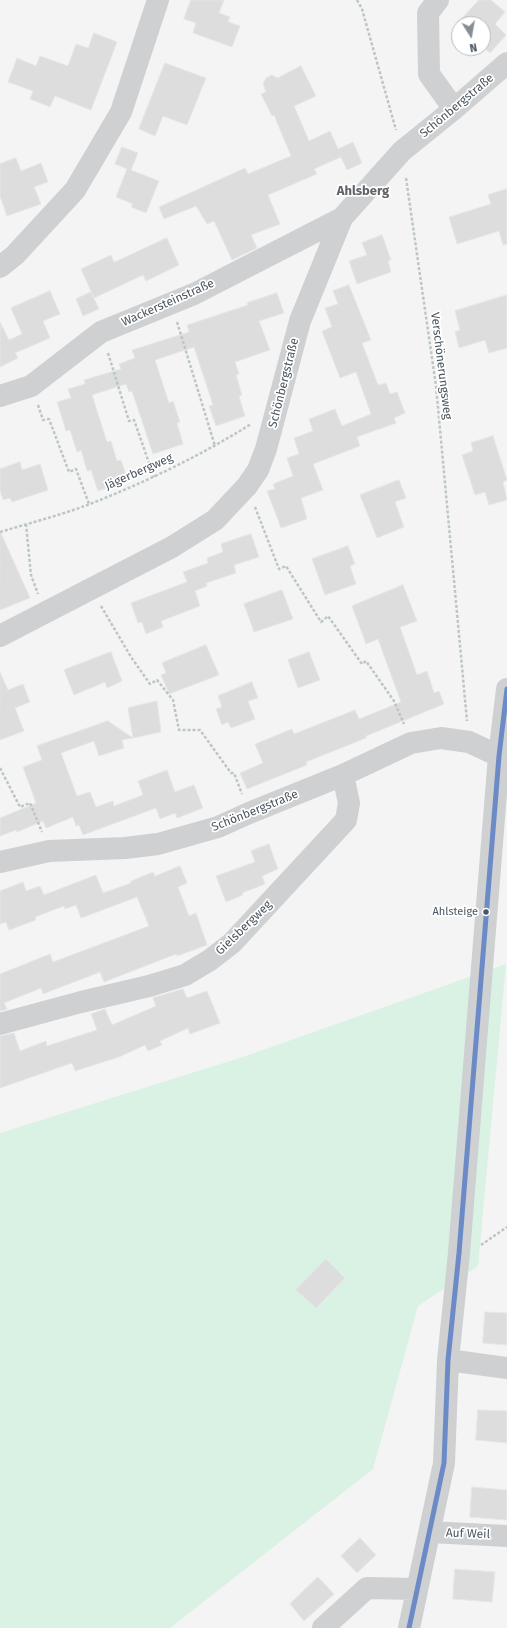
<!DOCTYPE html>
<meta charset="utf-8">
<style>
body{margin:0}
#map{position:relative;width:507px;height:1628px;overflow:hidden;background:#f4f4f4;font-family:"Fira Sans",sans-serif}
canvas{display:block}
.north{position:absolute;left:451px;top:16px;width:40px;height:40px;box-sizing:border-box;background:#fff;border:1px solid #b7bbc0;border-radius:50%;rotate:169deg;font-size:11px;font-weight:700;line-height:16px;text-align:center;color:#4a5661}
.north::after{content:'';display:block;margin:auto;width:14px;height:18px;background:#868d94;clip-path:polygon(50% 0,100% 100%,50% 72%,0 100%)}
</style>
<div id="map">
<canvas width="507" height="1628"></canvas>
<div class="north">N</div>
</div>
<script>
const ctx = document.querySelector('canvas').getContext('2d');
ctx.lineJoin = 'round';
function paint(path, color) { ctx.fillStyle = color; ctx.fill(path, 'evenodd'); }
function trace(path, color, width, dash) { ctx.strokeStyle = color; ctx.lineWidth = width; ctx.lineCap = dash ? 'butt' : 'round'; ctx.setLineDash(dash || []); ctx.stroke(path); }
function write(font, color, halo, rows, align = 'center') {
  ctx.font = font + ' "Fira Sans",sans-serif'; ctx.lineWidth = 3.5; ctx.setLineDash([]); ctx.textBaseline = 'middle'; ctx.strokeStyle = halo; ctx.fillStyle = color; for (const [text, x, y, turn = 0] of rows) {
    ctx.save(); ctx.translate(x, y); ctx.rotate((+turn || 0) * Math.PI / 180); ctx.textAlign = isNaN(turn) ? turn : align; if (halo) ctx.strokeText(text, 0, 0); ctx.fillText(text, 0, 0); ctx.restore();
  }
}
paint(new Path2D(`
 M506,964L478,1266L418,1306L373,1469L170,1628H0V1133L246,1056Z`), '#d9f2e3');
const building = new Path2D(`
 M191,0H224L219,13L230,17L228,22L240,26L232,47L193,33L196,23L184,19Z
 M479,0H491L505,12L495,24L506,35L490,53L483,47V24H459V26L457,24Z
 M94,33L117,42L91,110L55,96L50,107L30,99L33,91L8,82L17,58L36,66L40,56L68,66L76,44L88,48Z
 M165,63L206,78L187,125L163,116L155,136L139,129Z
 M301,66L316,96L294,106L309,141L330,131L338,149L353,142L362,163L347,170L340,155L341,157L314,169L317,174L268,195L280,224L251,235L257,248L232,260L214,221L207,224L196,206L164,219L159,207L245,168L248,174L291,156L274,115L272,116L261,94L266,92L263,84L266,78L272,75L277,78Z
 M122,147L138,153L131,170L159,181L146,213L131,207L133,204L116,197L127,169L115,164Z
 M16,158L21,171L41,163L48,182L34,187L41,204L7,216L0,196V164Z
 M507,189V244L503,245L499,231L457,244L449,217L491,204L488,195Z
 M382,235L391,260L388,261L391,272L357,284L349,261L367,255L362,243Z
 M167,238L179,265L146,281L143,275L94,298L81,269L111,255L114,262Z
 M349,285L371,340L362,343L378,385L386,383L390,394L397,392L405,413L394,418L396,423L357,437L360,446L313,464L323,490L301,498L307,519L281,528L267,491L275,489L273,484L293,476L287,458L299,454L294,438L313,431L309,419L335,409L342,426L371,414L356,372L340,378L322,331L332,327L325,308L338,304L333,291Z
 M50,291L60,314L43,321L50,338L15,353L18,358L0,367V322L9,340L22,334L11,308Z
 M91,292L99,309L83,316L76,299Z
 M277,293L284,313L259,321L270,350L235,362L239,374L236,375L242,395L239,396L245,416L216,426L209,406L213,405L194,347L155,360L169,403L173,401L180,422L177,423L183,444L153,454L132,391L129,392L126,384L92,395L107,442L111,441L117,461L121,460L128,481L98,491L91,470L87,471L81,450L77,452L70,430L66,431L57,402L71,398L68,389L85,384L84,380L121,369L119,364L135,358L132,350L189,332L187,325L248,305L247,303Z
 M507,295V348L489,353L485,340L459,348L455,332L460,330L455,311Z
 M493,436L507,480L503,482L507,500L489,505L485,492L475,495L462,455L473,451L471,443Z
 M20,462L22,470L40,464L48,490L12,502L10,498L3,500L0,490V469Z
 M399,480L406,498L395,502L404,527L377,538L360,495Z
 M0,531L30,598L0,610Z
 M251,534L259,557L234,565L236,573L206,583L207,586L195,591L200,606L161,621L163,627L146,634L142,622L138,623L131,603L187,582L183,572L208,563L207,558L223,552L221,544Z
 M348,546L355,564L350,566L356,584L325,595L312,559Z
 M403,585L417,621L400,627L417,675L427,671L434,693L439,691L444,704L366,736V738L306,762L307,765L247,789L240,773L263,763L255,744L292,729L294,734L355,710L359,719L401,702L378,639L366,644L352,606Z
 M282,590L293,619L254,632L244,604Z
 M206,645L219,675L169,694L161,675L166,673L162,663Z
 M111,652L122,681L107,688L105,682L74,695L64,670Z
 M309,652L320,680L298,688L288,660Z
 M0,672L8,690L23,684L30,702L15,708L24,731L0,740Z
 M252,682L258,698L248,701L255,719L231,728L228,722L222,725L216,709L222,707L218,696Z
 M157,701L161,732L133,738L128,708Z
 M108,721L133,738L122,740L124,748L99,756L94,741L61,753L77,796L90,792L96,807L113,801L114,806L143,795L138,781L167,770L175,792L194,785L203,808L177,818L175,813L160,819L156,808L83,835L79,825L76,826L73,817L46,828L43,821L17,832L16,830L0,836V818L36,803L23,767L42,760L37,746Z
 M269,844L278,869L262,876L265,884L242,893L243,895L226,902L216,876L255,862L251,851Z
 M180,866L187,883L178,887L189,916L196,913L207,945L177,956L176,954L104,982L100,972L43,994L41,988L4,1003L7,1009L0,1011V974L50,954L53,962L149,926L137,897L81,918L76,905L65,909L64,906L35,917L36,920L9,930L6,922L0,924V891L23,882L26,891L40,886L44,895L96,875L103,893L131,883V881L153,872L155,876Z
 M183,989L187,998L207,991L220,1023L190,1034L188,1028L160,1041L162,1045L148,1051L145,1045L119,1057L75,1071L72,1063L0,1088V1036L14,1033L20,1051L46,1041L47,1046L97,1030L91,1014L99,1011L105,1009L112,1025L156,1006L153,998Z
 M326,1259L345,1278L316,1308L296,1290Z
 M485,1312L507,1313V1345L483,1343Z
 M478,1410L507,1411V1443L476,1440Z
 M472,1487L507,1490V1520L470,1517Z
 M360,1538L376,1555L357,1573L341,1556Z
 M455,1569L495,1572L492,1602L453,1599Z
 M318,1577L334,1594L304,1621L290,1604Z`);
paint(building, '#ddddde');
trace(building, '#e5e6e7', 1);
trace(new Path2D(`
 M357,0L362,9L396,130
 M406,178L436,386L467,721
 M177,322L215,446
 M108,353L129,421L134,420L154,477
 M38,405L43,420L49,419L69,472L76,469L89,504
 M255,507L279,569L286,566L321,622L328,616L362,664L366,661L394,701L404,724
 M26,524L31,575L38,594
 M0,532C30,523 61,515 90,504C146,482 200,456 251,424
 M101,606L131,657L150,684L157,680L173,700L179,730H200L231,773H234L242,794
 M0,768L20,807L30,803L42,832
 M481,1245L507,1227`), '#bcc7c4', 2.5, [3, 2]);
trace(new Path2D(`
 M438,0L428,13L429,74L454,109
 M0,267L15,255L75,190L121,112L158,0
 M0,396L31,386L101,332L194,294L342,218
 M0,636L172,547L215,520L247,486L258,470L266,449L300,321L342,218L402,151L454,109L507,63
 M0,862L49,851L125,848L158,844L218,827L249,813L343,775L411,743L441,738L469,742L499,756
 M0,1024L81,1002L149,986L185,975L210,960L232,943L346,820L349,803L343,775
 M448,1360L507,1368
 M430,1532L507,1536
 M323,1628L367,1588L416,1589
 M409,1628L444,1463L448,1360L459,1253L499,756L507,689`), '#ced0d2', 22);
trace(new Path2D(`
 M409,1628L444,1463L448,1360L459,1253L499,756L507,689`), '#6c8bc6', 5);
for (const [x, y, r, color] of [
 [486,912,3.5,"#4a5661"]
]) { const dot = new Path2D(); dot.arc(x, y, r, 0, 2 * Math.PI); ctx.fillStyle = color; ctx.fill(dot); trace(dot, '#fff', 1.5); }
write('11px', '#4a5661', '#fff', [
 ["Ahlsteige",478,912]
], 'right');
write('12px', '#4a5661', '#fff', [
 ["Schönbergstraße",457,106,-40],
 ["Wackersteinstraße",168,303,-24],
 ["Verschönerungsweg",441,366,83],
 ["Schönbergstraße",284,383,-76],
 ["Jägerbergweg",139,472,-24],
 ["Schönbergstraße",255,811,-22],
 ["Gielsbergweg",244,928,-44],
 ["Auf Weil",468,1534,2]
]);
write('bold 13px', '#5f6368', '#fff', [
 ["Ahlsberg",363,191]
]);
</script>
